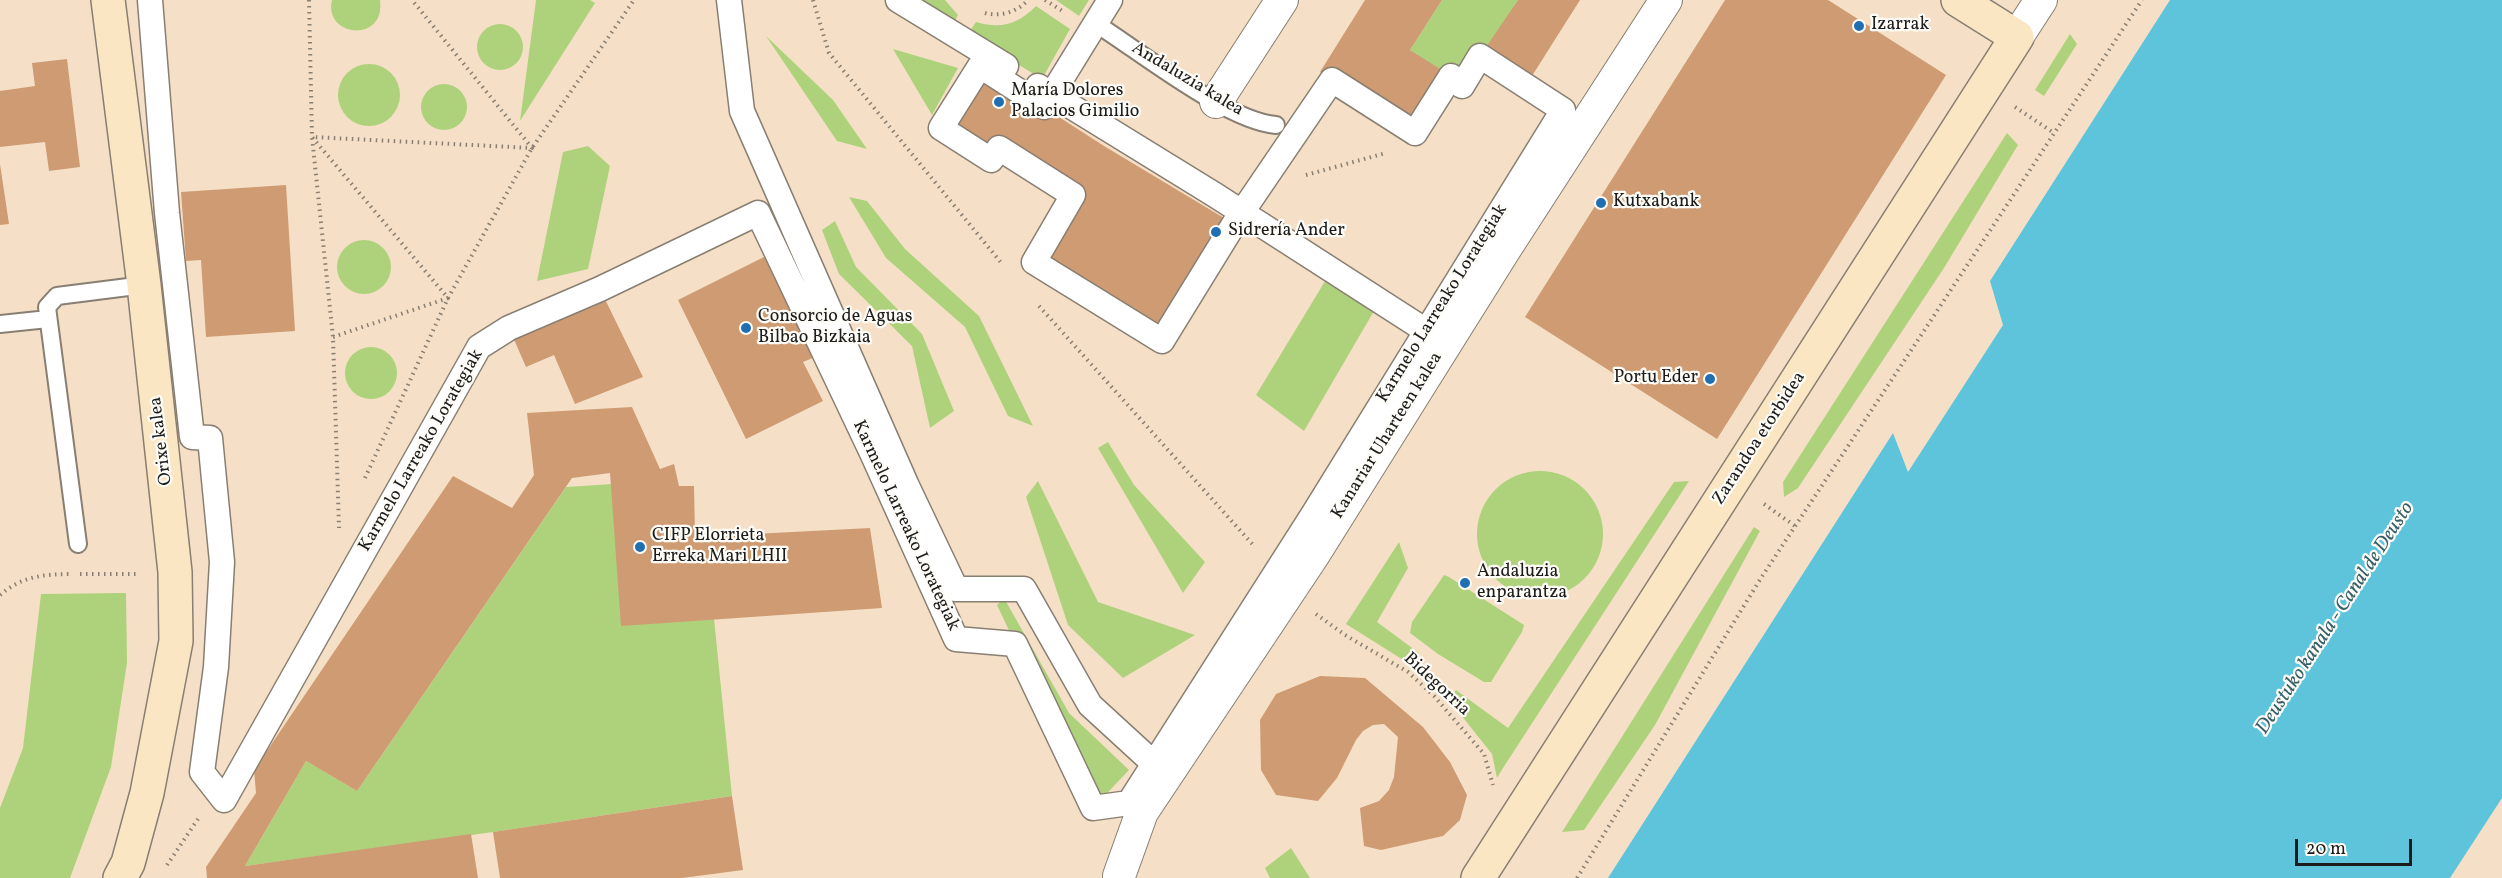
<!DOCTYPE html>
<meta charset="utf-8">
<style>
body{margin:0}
#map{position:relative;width:2502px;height:878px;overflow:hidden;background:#f5e0c7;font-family:Vollkorn,serif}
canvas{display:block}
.scale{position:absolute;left:2295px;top:839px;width:117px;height:27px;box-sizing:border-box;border:3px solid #1c1c1c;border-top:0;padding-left:8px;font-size:18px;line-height:21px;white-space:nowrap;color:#1c1c1c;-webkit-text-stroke:4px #fdfcf7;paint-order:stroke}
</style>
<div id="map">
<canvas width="2502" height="878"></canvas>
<div class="scale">20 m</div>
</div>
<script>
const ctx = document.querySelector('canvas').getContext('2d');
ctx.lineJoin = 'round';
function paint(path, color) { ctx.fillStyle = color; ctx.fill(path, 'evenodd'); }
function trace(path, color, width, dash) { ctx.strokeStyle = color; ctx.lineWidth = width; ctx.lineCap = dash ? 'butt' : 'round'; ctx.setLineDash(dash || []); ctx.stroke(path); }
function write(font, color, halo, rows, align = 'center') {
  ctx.font = font + ' Vollkorn,serif'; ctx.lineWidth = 4.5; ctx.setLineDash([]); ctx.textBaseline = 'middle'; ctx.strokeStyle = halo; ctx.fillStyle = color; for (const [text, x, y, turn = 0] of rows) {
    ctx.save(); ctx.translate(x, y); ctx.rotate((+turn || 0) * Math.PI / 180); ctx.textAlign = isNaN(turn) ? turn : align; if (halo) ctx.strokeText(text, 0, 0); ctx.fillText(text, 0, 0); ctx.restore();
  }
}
paint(new Path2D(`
 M332,0H380C386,44 323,37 332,0Z
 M536,0H590L595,3L520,121Z
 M909,0H945L958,15L952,27Z
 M1056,0H1089L1079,16Z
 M1442,0H1518L1462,86L1410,50Z
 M1036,6L1070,29L1042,79L968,34L976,22C1001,29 1017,25 1036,6Z
 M477 47a23 23 0 1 1 46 0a23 23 0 1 1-46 0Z
 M2070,34L2077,44L2044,96L2035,90Z
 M766,36L833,100L867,149L837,141Z
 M893,49L958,68L932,115Z
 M338 95a31 31 0 1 1 62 0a31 31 0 1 1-62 0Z
 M421 107a23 23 0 1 1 46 0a23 23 0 1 1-46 0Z
 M2007,133L2018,145L1944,268L1798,488L1784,497L1783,482Z
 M588,146L610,166L588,269L537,281L563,152Z
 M849,197L867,201L905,249L979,316L1033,426L1008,416L965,327L886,258Z
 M835,221L856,267L922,334L954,411L930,428L912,346L839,274L822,230Z
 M337 267a27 27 0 1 1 54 0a27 27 0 1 1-54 0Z
 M1327,278L1374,311L1304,431L1256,395Z
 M345 373a26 26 0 1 1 52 0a26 26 0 1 1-52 0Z
 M1108,442L1134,485L1205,562L1183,593L1098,448Z
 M1477 534a63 63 0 1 1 126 0a63 63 0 1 1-126 0Z
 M1038,481L1098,602L1195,635L1123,678L1068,625L1026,497Z
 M1689,481L1503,768L1497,778L1492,754L1449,700L1456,690L1508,728L1674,482Z
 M613,484L714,619L732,796L493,832L245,866L306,761L357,791L566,487Z
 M1754,527L1760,531L1655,725L1584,830L1562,832Z
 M1399,542L1408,568L1377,622L1419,653L1408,663L1346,624Z
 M1444,575L1449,577L1524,625L1522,632L1491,682H1484L1438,654L1410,633L1412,622Z
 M126,593L127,663L111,767L70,878H0V808L23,748L41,594Z
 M1004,598L1069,713L1129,770L1093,808L997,605Z
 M1291,848L1310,878H1270L1265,868Z`), '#aed27b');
paint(new Path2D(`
 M2170,0H2502V798L2450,878H1608L1893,433L1908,472L2003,325L1990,281Z`), '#5ec4dc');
paint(new Path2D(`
 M1365,0H1442L1410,50L1451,76L1415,133L1320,72Z
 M1518,0H1580L1525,87L1480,56Z
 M1725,0H1828L1946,75L1717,439L1525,317Z
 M67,59L80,167L49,171L45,142L0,147V91L35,86L32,63Z
 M980,66L1104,146L1234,224L1162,341L1034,262L1073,195L941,128Z
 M0,164L9,224L0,225Z
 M286,185L295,331L206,337L201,260L186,261L181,192Z
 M766,256L815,357L803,362L823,401L746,439L678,300Z
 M600,289L643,377L575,404L554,355L526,367L509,328Z
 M632,407L660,469L674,464L679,486H694L695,537L870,528L882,608L621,626L610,473L572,478L357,791L306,761L245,866L471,834L478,878H207L206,867L256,793L254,770L453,476L512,508L534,475L527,413Z
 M1320,676L1365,678L1423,727L1450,762L1467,795L1460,820L1443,836L1381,850L1364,846L1360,808L1379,801L1389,790L1394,777L1398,737L1384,724L1373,725L1363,731L1356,740L1337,778L1318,801L1276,795L1261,770L1260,720L1276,694Z
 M732,796L743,870L682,878H500L493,832Z`), '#ce9b73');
const service = new Path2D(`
 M1101,27C1143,54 1228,121 1276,125
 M0,324L48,319
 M78,544L47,307L57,296L144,285`);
const pedestrian = new Path2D(`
 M150,0L167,213L192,437L210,438L222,562L216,667L202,772L224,800L479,347L509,328L600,289L758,213L872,453L956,639L1015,644L1093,808L1129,803L1314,513L1563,110L1480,56L1462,86L1451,76L1415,133L1332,80L1234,224L1162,341L1034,262L1073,195L999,148L991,160L941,128L980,66L1044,107L1110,0
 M729,0L742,111L907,486L956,589H1024L1090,705L1150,760
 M898,0L1006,66
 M1038,86L1215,195L1417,325`);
const minor = new Path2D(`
 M2017,37L2041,0
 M1216,102L1282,0
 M1119,876L1142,812L1314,554L1505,249L1666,0`);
const secondary = new Path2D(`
 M108,0L144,285L175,572L176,641L147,793L128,863L120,878
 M1478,878L2017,37L1958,0`);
trace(service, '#887e72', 20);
trace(pedestrian, '#887e72', 27);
trace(minor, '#887e72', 34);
trace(secondary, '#887e72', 36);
trace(new Path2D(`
 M309,0L312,137L333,337L339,528
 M813,0L829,53L1003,265
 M1045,0L1064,12
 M985,13C1001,17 1017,12 1028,0
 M2015,107L2054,133
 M1306,175L1386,153
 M1039,306L1255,547
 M333,337L448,298L312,137L532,148L412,0
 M365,478L448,298L532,148L634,0
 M1764,504L1795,526
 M80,574H139
 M0,595C22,576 44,574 73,574
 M1316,614L1345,635L1408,672L1434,696L1484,754L1493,785
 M167,865L198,819
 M1577,878L1761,578L2142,0`), '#887e72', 4, [1.5, 4.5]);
trace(service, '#fff', 16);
trace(pedestrian, '#fff', 24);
trace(minor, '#fff', 32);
trace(secondary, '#fbe6c4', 33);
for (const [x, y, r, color] of [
 [1859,26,6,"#1f6fb2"],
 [999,102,6,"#1f6fb2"],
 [1601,203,6,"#1f6fb2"],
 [1216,232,6,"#1f6fb2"],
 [746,328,6,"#1f6fb2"],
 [1710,379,6,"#1f6fb2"],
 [640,547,6,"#1f6fb2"],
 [1465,583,6,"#1f6fb2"]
]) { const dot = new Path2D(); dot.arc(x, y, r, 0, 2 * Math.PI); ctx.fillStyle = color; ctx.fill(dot); trace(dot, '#fdfcf7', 2); }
write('18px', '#1c1c1c', '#fdfcf7', [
 ["Izarrak",1871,26],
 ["María Dolores",1011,92],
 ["Palacios Gimilio",1011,113],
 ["Kutxabank",1613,203],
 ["Sidrería Ander",1228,232],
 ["Consorcio de Aguas",758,318],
 ["Bilbao Bizkaia",758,339],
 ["Portu Eder",1698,379,"right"],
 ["CIFP Elorrieta",652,537],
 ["Erreka Mari LHII",652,558],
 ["Andaluzia",1477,573],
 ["enparantza",1477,594]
], 'left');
write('18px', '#1c1c1c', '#fdfcf7', [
 ["Andaluzia kalea",1187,80,31],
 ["Karmelo Larreako Lorategiak",1443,304,-58],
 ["Kanariar Uharteen kalea",1388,436,-58],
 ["Zarandoa etorbidea",1760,439,-57],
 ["Orixe kalea",162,441,-97],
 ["Karmelo Larreako Lorategiak",422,451,-60],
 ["Karmelo Larreako Lorategiak",905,526,65],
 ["Bidegorria",1436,685,43]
]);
write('italic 20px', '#365f69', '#fdfcf7', [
 ["Deustuko kanala - Canal de Deusto",2336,619,-57]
]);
</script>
